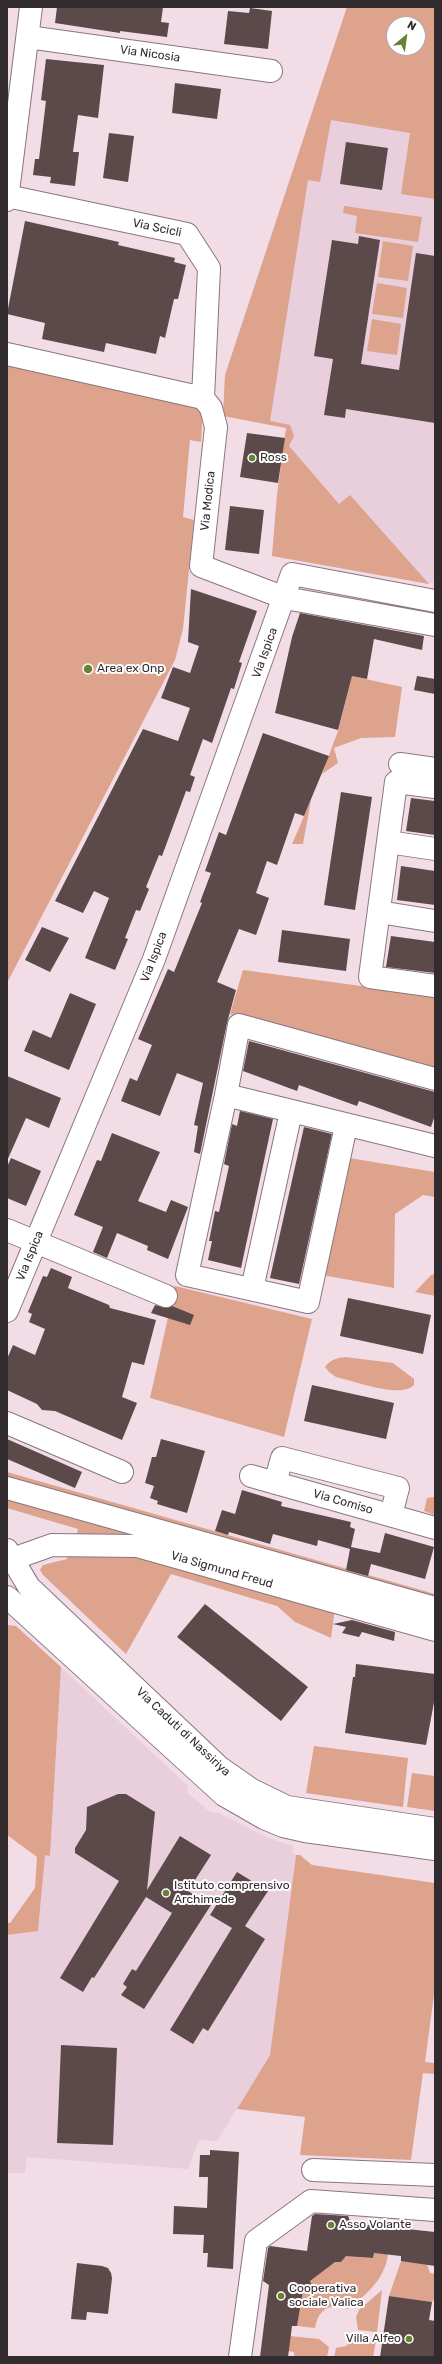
<!DOCTYPE html>
<style>
body{margin:0}
#map{position:relative;width:442px;height:2364px;overflow:hidden;background:#f2dde7;font-family:Rubik,sans-serif}
canvas{display:block}
.frame{position:absolute;inset:0;border:8px solid #332c2f;pointer-events:none}
.north{position:absolute;left:386px;top:16px;width:40px;height:40px;box-sizing:border-box;background:#fff;border:1px solid #adabac;border-radius:50%;rotate:29deg;font-size:11px;font-weight:700;line-height:16px;text-align:center;color:#332c2f}
.north::after{content:'';display:block;margin:auto;width:14px;height:18px;background:#688135;clip-path:polygon(50% 0,100% 100%,50% 72%,0 100%)}
</style>
<div id="map">
<canvas width="442" height="2364"></canvas>
<div class="frame"></div>
<div class="north">N</div>
</div>
<script>
const ctx = document.querySelector('canvas').getContext('2d');
ctx.lineJoin = 'round';
function paint(path, color) { ctx.fillStyle = color; ctx.fill(path, 'evenodd'); }
function trace(path, color, width, dash) { ctx.strokeStyle = color; ctx.lineWidth = width; ctx.lineCap = dash ? 'butt' : 'round'; ctx.setLineDash(dash || []); ctx.stroke(path); }
function write(font, color, halo, rows, align = 'center') {
  ctx.font = font + ' Rubik,sans-serif'; ctx.lineWidth = 4; ctx.setLineDash([]); ctx.textBaseline = 'middle'; ctx.strokeStyle = halo; ctx.fillStyle = color; for (const [text, x, y, turn = 0] of rows) {
    ctx.save(); ctx.translate(x, y); ctx.rotate((+turn || 0) * Math.PI / 180); ctx.textAlign = isNaN(turn) ? turn : align; if (halo) ctx.strokeText(text, 0, 0); ctx.fillText(text, 0, 0); ctx.restore();
  }
}
paint(new Path2D(`
 M347,7H435V582L429,584L272,556L277,495L286,428L223,416L225,375ZM394,24H418V48H394Z
 M61,1667L187,1785L188,1793L210,1812L219,1813L268,1838L293,1846V1854L296,1855L270,2055L217,2141L199,2140L188,2169L27,2157L25,2173H7V1935L38,1931L45,1855H50Z`), '#e9cedb');
paint(new Path2D(`
 M347,7H435V199L401,194L410,133L331,120L320,182L308,180L270,421L290,425L294,436L289,446L339,504L350,495L429,584L272,556L277,495L286,428L223,416L225,375ZM394,24H418V48H394Z
 M344,206L422,217L418,242L355,233L357,216L343,213Z
 M383,241L413,246L408,281L378,277Z
 M377,283L407,288L403,318L372,314Z
 M372,319L401,324L397,355L367,351Z
 M7,365L203,409L201,442L190,440L183,517L194,520L183,629L175,660L7,983Z
 M352,676L402,687L395,737L361,738L334,748L338,763L322,774L338,731Z
 M311,800L303,844H292Z
 M243,970L435,996V1071L230,1014Z
 M349,1158L435,1172V1197L423,1195L395,1214L394,1288L322,1275Z
 M435,1274V1296L415,1292L431,1275Z
 M175,1286L312,1319L284,1437L150,1398Z
 M346,1357L393,1363L414,1379V1385C400,1399 354,1381 336,1377L329,1372L325,1367C331,1359 337,1358 346,1357Z
 M7,1472L435,1594V1602L7,1479Z
 M7,1495L435,1624L120,1534L116,1538H76L78,1529L7,1508Z
 M435,1497V1515L424,1511L427,1498Z
 M131,1552L335,1608L331,1638L295,1622L277,1606L171,1574L126,1654L43,1575L40,1570L43,1565L67,1559L68,1554Z
 M7,1625L16,1626L61,1667L50,1856L45,1855L38,1931L7,1935V1923H10L35,1888L37,1857L7,1835Z
 M314,1746L408,1758L403,1807L306,1793Z
 M412,1773L435,1776V1811L407,1807Z
 M296,1855H300L312,1865L435,1883V1987L425,2062L435,2063V2074L423,2073L411,2160L300,2155L305,2117L237,2109L270,2055Z
 M349,2252L359,2254V2257L373,2258L374,2253L388,2254C385,2279 367,2294 348,2309C331,2302 318,2309 315,2328L297,2326L298,2292L312,2285L310,2280L334,2262H341Z
 M401,2261H426L430,2273L435,2274V2298L432,2302L389,2296Z
 M382,2290L377,2332L358,2330L356,2317L359,2310Z
 M290,2336L319,2339L329,2347L327,2357H294V2352L288,2351Z
 M356,2337L376,2341L373,2357H334L336,2348L346,2346Z`), '#dda38d');
paint(new Path2D(`
 M57,7H163L161,22L169,23L167,37L120,31V33L55,23Z
 M250,8L272,11L268,49L224,44L228,11L249,13Z
 M46,59L104,65L98,118L78,115L73,152H79L75,186L50,183L51,177L33,175L35,159H39L46,101L41,100Z
 M175,83L221,89L217,119L172,113Z
 M109,133L134,136L128,182L103,178Z
 M346,142L388,148L382,190L340,184Z
 M25,221L119,242L118,245L175,258L174,262L186,265L178,299H174L165,338L160,336L156,354L106,343L104,352L42,339L45,323L7,314Z
 M359,236L380,240L361,364L399,370L416,253L435,256V423L346,409L345,418L324,415L333,359L314,356L332,240L358,244Z
 M247,433L285,438L278,483L240,477Z
 M230,506L264,510L259,554L225,550Z
 M191,589L257,611L239,662L242,663L234,689L231,688L212,743L203,739L190,775L195,777L190,792L186,791L162,856L159,855L146,887L149,889L140,911L136,910L125,938L128,939L115,970L85,958L109,898L94,891L83,913L55,901L143,729L178,741L190,708L161,698L173,667L190,673L199,646L188,642Z
 M300,613L424,636L422,650L374,639L367,679L352,676L338,730L275,713L292,637Z
 M417,676L435,679V694L414,690Z
 M263,733L329,756L304,816L295,813L277,865L267,861L256,893L269,898L256,935L239,929L217,982L236,990L227,1023L200,1154L194,1152L198,1126L194,1125L203,1083L177,1073L160,1116L121,1101L130,1078L137,1081L152,1045L138,1039L168,969L174,972L202,903L200,902L211,873L205,871L219,832L226,835Z
 M341,792L372,797L355,910L324,905Z
 M411,798L435,801V835L406,831Z
 M401,866L435,871V905L397,900Z
 M42,927L69,938L50,972L25,960Z
 M282,930L350,939L346,971L278,962Z
 M391,936L435,942V973L386,967Z
 M70,993L96,1004L69,1070L24,1051L33,1030L51,1038Z
 M249,1041L435,1092V1115L431,1127L359,1101L357,1106L299,1085L297,1091L243,1071Z
 M7,1076L61,1098L49,1128L26,1118L7,1161Z
 M240,1111L273,1119L241,1268L208,1260L212,1241H209L215,1211L219,1212L229,1166L224,1164L232,1124L237,1126Z
 M304,1127L332,1134L299,1284L270,1278Z
 M112,1133L160,1152L138,1201L166,1212L171,1200L188,1207L168,1259L147,1250L148,1246L117,1233L107,1258L93,1252L103,1227L74,1215L97,1160L101,1161Z
 M11,1158L41,1171L26,1206L7,1198V1167Z
 M51,1268L72,1277L68,1288L109,1305L110,1308L156,1320L144,1365L132,1362L122,1397L137,1403L122,1440L55,1411L42,1410L37,1404L7,1390V1359L13,1345L35,1355L45,1329L29,1322L32,1314L28,1312L43,1276L47,1277Z
 M348,1298L431,1315L423,1354L340,1336Z
 M155,1305L167,1308L172,1306L194,1315L190,1325L151,1313Z
 M312,1385L394,1403L386,1439L304,1421Z
 M7,1439L82,1472L75,1488L7,1459Z
 M161,1439L205,1451L187,1513L157,1504L158,1501L150,1498L154,1486L145,1483L152,1457H156Z
 M242,1490L282,1502L281,1506L351,1522L350,1527L355,1529L351,1547L380,1553L385,1533L434,1547L425,1579L371,1564L368,1576L346,1570L350,1549L318,1540L317,1546L273,1534L270,1544L229,1532L228,1535L215,1531L222,1510L235,1514Z
 M205,1604L308,1687L281,1721L177,1637Z
 M352,1620L395,1632L394,1641L362,1632L359,1637L342,1633L346,1627L333,1624Z
 M356,1664L435,1674V1697L426,1745L345,1733L353,1677H355Z
 M118,1794H126L155,1812L147,1890L180,1836L211,1855L188,1891L211,1905L144,2009L121,1995L127,1987L123,1984L132,1969L136,1971L172,1913L146,1897L94,1978L92,1977L83,1992L60,1978L119,1881L75,1853V1848L86,1830L87,1807Z
 M237,1872L268,1891L245,1926L265,1939L208,2031L203,2028L193,2044L170,2030L232,1928L210,1915Z
 M61,2045L117,2048L113,2145L57,2143Z
 M210,2150L239,2152L233,2269L207,2267L208,2253H203L204,2235L173,2234L174,2206L207,2208L208,2177H199L200,2155H210Z
 M315,2214L348,2216L351,2223L435,2232V2266L401,2261V2256L374,2253L373,2258L346,2256L341,2262H335L310,2281L312,2285L303,2290L297,2326H292L288,2357H260L269,2285L263,2281L268,2248L270,2246L307,2251L312,2216Z
 M77,2263L102,2266L108,2268L111,2273L112,2278L108,2314L87,2312L86,2320L71,2319Z
 M389,2296L432,2302L429,2320L435,2321V2357H380Z`), '#5c494a');
const minor = new Path2D(`
 M28,37L271,71
 M7,196L187,234L209,268L203,398
 M7,200L31,7
 M7,354L203,398L211,408L216,427L201,566L285,598L435,625
 M400,764L435,769
 M435,787L396,782L370,977L435,986
 M388,842L435,849
 M379,912L435,921
 M435,1079L239,1025L226,1095L435,1146
 M226,1095L187,1275L308,1302L346,1126
 M7,1230L166,1296
 M252,1289L291,1112
 M7,1311L154,959L292,574L435,601
 M7,1423L122,1472
 M251,1476L435,1528
 M275,1483L282,1458L398,1488L391,1515
 M7,1488L435,1608
 M7,1550L29,1587L219,1767L252,1790L287,1807L435,1829
 M7,1561L52,1545L137,1546L435,1630
 M7,1597L224,1795L264,1818L283,1826L305,1831L435,1849
 M313,2170L435,2175
 M240,2357L256,2241L311,2201L435,2210`);
trace(minor, '#89767f', 24);
trace(minor, '#fff', 22);
for (const [x, y, r, color] of [
 [252,458,4,"#688135"],
 [88,669,5,"#688135"],
 [166,1893,4,"#688135"],
 [331,2225,4,"#688135"],
 [281,2296,4,"#688135"],
 [409,2339,4,"#688135"]
]) { const dot = new Path2D(); dot.arc(x, y, r, 0, 2 * Math.PI); ctx.fillStyle = color; ctx.fill(dot); trace(dot, '#fff', 1.5); }
write('12px', '#332c2f', '#fff', [
 ["Via Nicosia",150,54,8],
 ["Via Scicli",157,228,12],
 ["Via Modica",208,501,-84],
 ["Via Ispica",265,653,-70],
 ["Via Ispica",154,957,-69],
 ["Via Ispica",30,1256,-68],
 ["Via Comiso",343,1502,16],
 ["Via Sigmund Freud",222,1570,16],
 ["Via Caduti di Nassiriya",183,1732,43]
]);
write('12px', '#332c2f', '#fff', [
 ["Ross",260,458],
 ["Area ex Onp",97,669],
 ["Istituto comprensivo",174,1886],
 ["Archimede",174,1900],
 ["Asso Volante",339,2225],
 ["Cooperativa",289,2289],
 ["sociale Valica",289,2303],
 ["Villa Alfeo",401,2339,"right"]
], 'left');
</script>
